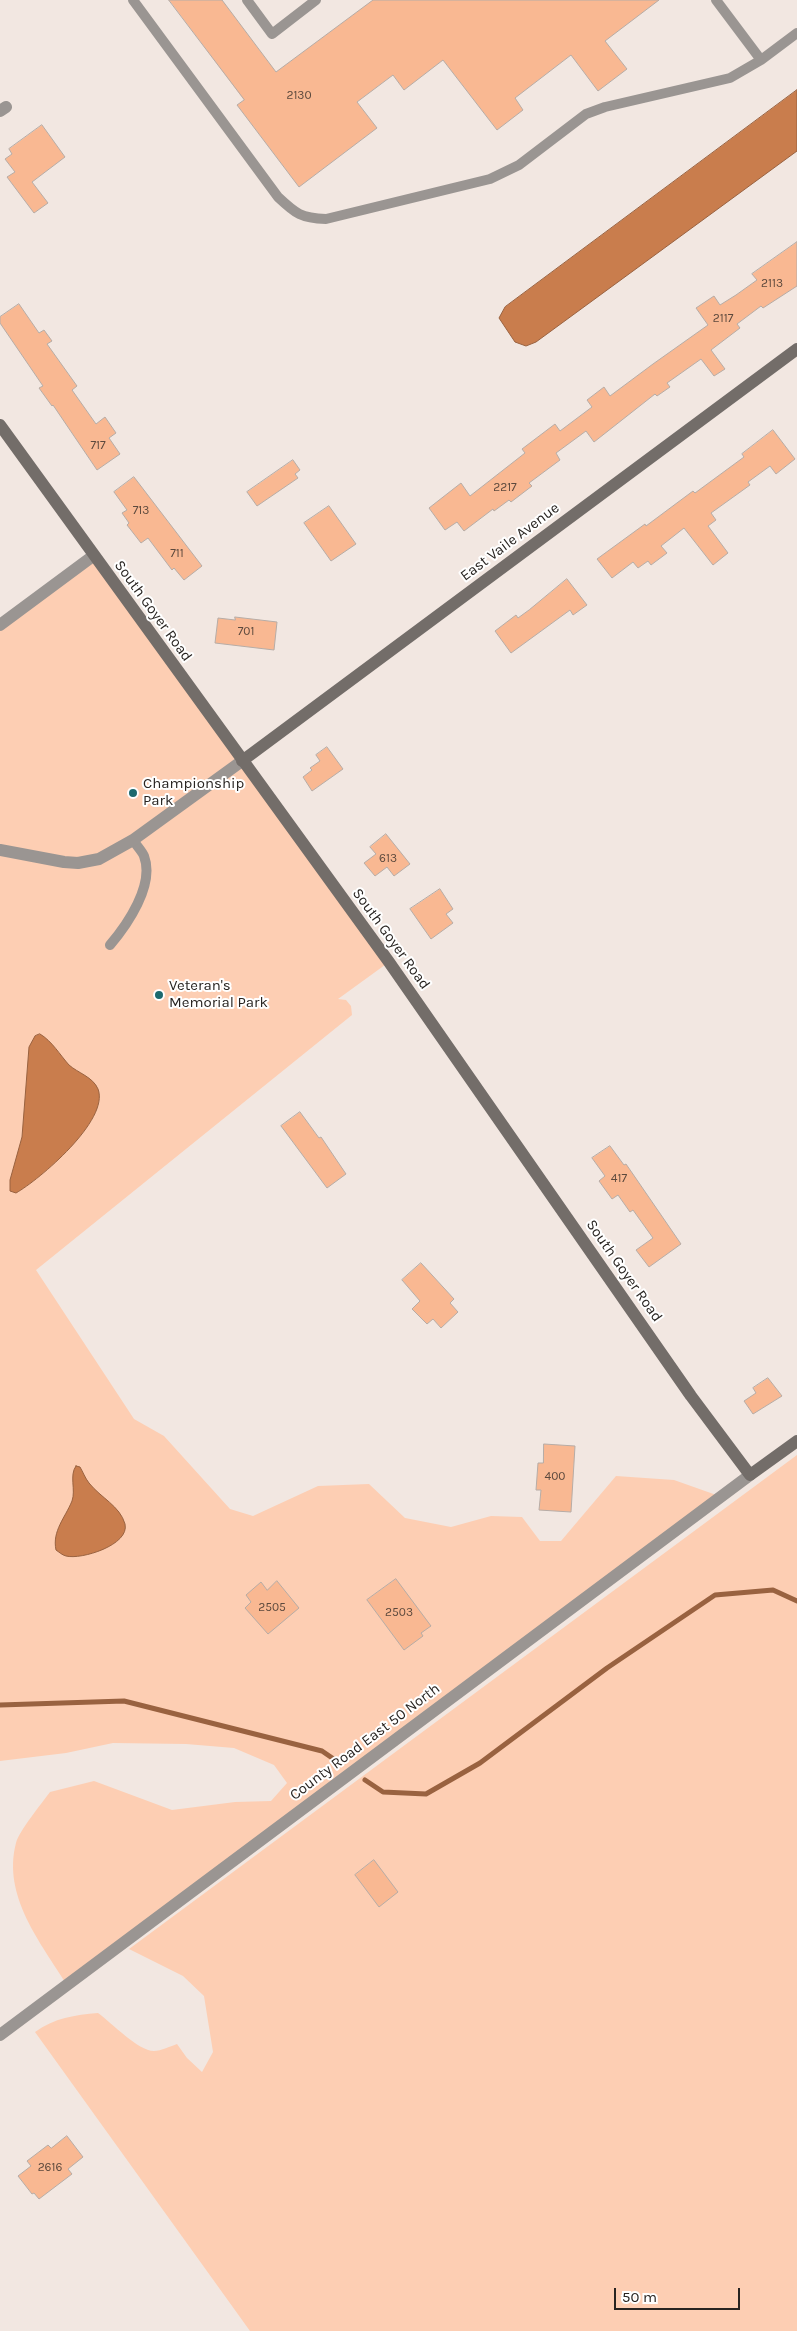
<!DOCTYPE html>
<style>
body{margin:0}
#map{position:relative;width:797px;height:2331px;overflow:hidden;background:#f2e7e1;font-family:Karla,sans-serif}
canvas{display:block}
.scale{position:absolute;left:614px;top:2288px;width:126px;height:22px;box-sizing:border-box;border:2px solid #282421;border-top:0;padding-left:6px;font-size:15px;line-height:18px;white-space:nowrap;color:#282421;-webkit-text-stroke:4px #fff;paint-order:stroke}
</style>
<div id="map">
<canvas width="797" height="2331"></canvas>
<div class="scale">50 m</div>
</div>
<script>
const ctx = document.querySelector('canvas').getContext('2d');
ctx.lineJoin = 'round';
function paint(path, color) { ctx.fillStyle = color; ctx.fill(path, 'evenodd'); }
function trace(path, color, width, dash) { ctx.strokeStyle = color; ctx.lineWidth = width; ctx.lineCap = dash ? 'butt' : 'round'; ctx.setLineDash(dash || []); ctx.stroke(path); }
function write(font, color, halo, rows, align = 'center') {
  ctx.font = font + ' Karla,sans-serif'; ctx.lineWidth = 4; ctx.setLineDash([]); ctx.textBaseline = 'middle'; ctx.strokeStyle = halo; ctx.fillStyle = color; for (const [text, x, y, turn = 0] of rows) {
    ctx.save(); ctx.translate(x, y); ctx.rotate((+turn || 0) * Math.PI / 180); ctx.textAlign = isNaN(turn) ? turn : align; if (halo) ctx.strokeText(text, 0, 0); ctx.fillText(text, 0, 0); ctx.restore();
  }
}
paint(new Path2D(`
 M93,556L389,962L338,999L346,1000L351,1006L352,1015L36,1270L134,1419L164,1436L230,1509L253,1516L318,1486L369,1484L405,1518L451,1527L491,1516L522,1517L540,1541H561L616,1476L674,1480L722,1497L67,1985C41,1943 2,1896 16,1843C19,1831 42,1803 50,1792L94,1781L172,1810L235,1802L271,1801L287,1783L274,1765L234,1748L186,1744L113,1743L66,1753L0,1761V625Z
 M797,1455V2331H250L35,2032C54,2018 75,2015 98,2013C112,2023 138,2051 154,2051C161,2051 171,2046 177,2044L187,2058L202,2072L213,2052L204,1996L183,1976L129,1949Z`), '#fdceb3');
const water = new Path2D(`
 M797,90V151L536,342L526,346L515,342L499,318L505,307Z
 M40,1034C52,1041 60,1055 69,1065C78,1073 93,1077 98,1089C110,1120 39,1180 16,1193L10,1191V1180L22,1137L29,1047L35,1036Z
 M76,1466L80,1467C83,1472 85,1478 89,1483C101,1498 120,1506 125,1524C130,1545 81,1560 66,1556C62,1555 59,1552 56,1550C52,1531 65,1518 72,1501C76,1490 69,1475 76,1466Z`);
paint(water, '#c97d4d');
trace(water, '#996240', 1);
trace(new Path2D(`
 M0,1705L124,1701L322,1751L341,1764
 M365,1780L383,1792L426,1794L480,1763L607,1668L715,1595L773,1590L797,1601`), '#996240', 5);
const building = new Path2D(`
 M169,0H222L276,72L373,0H659L605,41L627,69L598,91L571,55L515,98L523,110L497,130L443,60L404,90L393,75L357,102L377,128L299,187L237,105L244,100Z
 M42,125L65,157L32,182L48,203L34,213L7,177L15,172L5,159L12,154L9,149Z
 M797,242V286L763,308L761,306L737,324L740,328L711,350L725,369L714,376L701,359L667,383L670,387L657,396L655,394L594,442L586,431L556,453L560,460L529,483L532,486L511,502L509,500L494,511L493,509L464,531L457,522L445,530L429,508L461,483L470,496L525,453L522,449L555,424L560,431L592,407L587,400L604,387L610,396L653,364L708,325L696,308L714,296L720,305L736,295L757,280L752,274Z
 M19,304L39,333L44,330L52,341L47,344L77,386L72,390L96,424L105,417L116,433L109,438L120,454L97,470L53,405L52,406L39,388L43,386L0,323V317Z
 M773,430L795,459L776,474L770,466L748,482L750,485L711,513L716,520L708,526L728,553L713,565L684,528L661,546L667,553L651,565L648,561L638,568L633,562L612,578L597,559L645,524L646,526L693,491L695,493L744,457L742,454Z
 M293,460L300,470L295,474L298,478L257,506L247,492Z
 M134,477L202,566L184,580L174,568L172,570L148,538L141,543L127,525L129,523L122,513L127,510L114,492Z
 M329,506L356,544L331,561L304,523Z
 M567,579L587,605L573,615L570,610L511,653L495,631L516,615L518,618L529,610Z
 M235,617L277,622L274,650L215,643L218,618L235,620Z
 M327,747L343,769L312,791L303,777L312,770L310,768L320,761L316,755Z
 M386,834L410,864L394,876L387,867L375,876L364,863L376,854L370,847Z
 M440,889L453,909L446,914L453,923L431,939L410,909Z
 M300,1112L319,1138L321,1137L346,1174L327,1188L281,1126Z
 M610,1146L624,1165L626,1164L681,1244L649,1267L636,1250L653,1238L633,1210L630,1212L618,1195L612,1199L599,1181L605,1176L592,1158Z
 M421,1263L454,1299L450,1303L458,1312L441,1328L433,1319L427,1324L412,1309L420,1301L402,1280Z
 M768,1378L782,1396L753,1414L744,1401L756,1393L753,1388Z
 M544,1444L575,1446L571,1512L539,1510L541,1490H536L538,1463H543Z
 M396,1579L431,1626L421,1633L423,1636L404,1650L367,1600Z
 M277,1581L299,1608L268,1634L245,1608L251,1602L246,1595L261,1582L267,1590Z
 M374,1860L398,1892L379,1907L355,1875Z
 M67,2136L83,2157L68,2169L72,2174L39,2199L34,2193L32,2194L18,2176L31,2166L27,2161L48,2145L51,2148Z`);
paint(building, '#f9b892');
trace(building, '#b6aca6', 1);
trace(new Path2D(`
 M133,0L278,197C296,214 301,218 326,219L490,179L519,165L586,114L605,107L730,78L761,60L797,33
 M247,0L272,34L316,0
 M716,0L761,60
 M110,945C127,925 155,885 144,856C142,851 136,845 133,840`), '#9a9592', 10);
trace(new Path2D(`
 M0,111L6,107
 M0,625L93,556
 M0,850L64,862L78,863L99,859L133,840L242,761
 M0,2035L750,1475`), '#9a9592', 12);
trace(new Path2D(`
 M0,425L389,962L691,1396L750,1475L797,1441
 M242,761L797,349`), '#736d69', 12);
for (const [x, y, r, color] of [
 [133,793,5,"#1c696e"],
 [159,995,5,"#1c696e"]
]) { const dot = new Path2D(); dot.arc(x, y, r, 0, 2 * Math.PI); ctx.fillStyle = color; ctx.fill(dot); trace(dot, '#fff', 2); }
write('12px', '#5c493d', null, [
 ["2130",299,96],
 ["2113",772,284],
 ["2117",723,319],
 ["717",98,446],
 ["2217",505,488],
 ["713",141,511],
 ["711",177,554],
 ["701",246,632],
 ["613",388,859],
 ["417",619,1179],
 ["400",555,1477],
 ["2505",272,1608],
 ["2503",399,1613],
 ["2616",50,2168]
]);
write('15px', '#282421', '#fff', [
 ["East Vaile Avenue",510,542,-37],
 ["South Goyer Road",153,611,54],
 ["South Goyer Road",391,939,54],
 ["South Goyer Road",624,1271,55],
 ["County Road East 50 North",365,1742,-37]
]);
write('15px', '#282421', '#fff', [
 ["Championship",143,784],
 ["Park",143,801],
 ["Veteran's",169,986],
 ["Memorial Park",169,1003]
], 'left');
</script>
